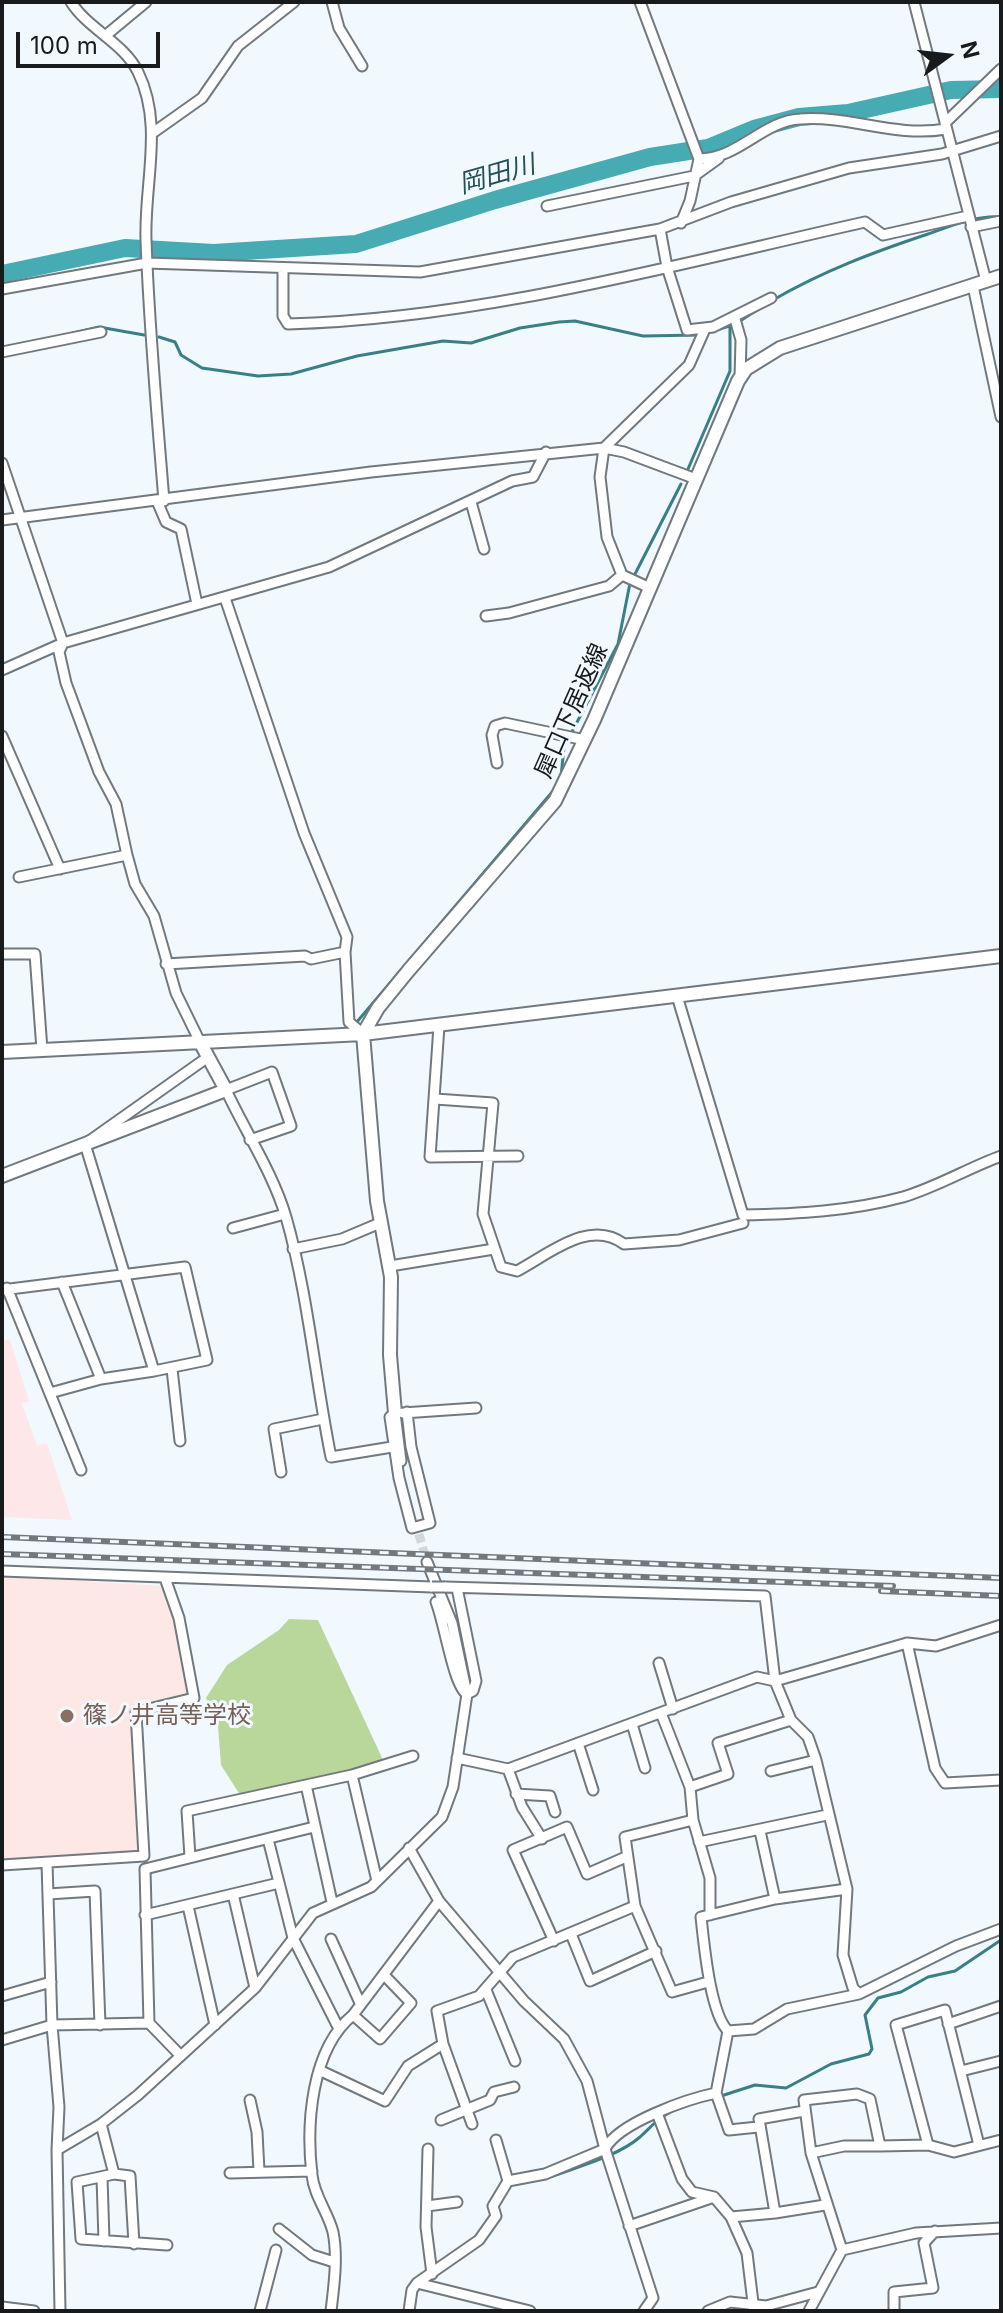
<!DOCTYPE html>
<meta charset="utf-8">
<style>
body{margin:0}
#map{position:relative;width:1003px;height:2313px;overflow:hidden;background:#f1f9ff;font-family:Inter,sans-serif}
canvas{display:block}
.frame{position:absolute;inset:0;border:4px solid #181a1c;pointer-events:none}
.north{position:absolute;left:907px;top:16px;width:80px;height:80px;-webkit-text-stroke:6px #f1f9ff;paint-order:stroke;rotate:75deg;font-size:22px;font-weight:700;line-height:32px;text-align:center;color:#181a1c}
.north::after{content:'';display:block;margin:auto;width:28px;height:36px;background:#181a1c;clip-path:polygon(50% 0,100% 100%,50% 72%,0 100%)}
.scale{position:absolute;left:16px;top:32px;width:144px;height:36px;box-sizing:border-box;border:4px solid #181a1c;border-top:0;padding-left:10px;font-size:24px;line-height:28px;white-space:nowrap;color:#181a1c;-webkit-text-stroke:6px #f1f9ff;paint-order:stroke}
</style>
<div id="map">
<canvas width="1003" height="2313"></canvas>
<div class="frame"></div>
<div class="north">N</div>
<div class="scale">100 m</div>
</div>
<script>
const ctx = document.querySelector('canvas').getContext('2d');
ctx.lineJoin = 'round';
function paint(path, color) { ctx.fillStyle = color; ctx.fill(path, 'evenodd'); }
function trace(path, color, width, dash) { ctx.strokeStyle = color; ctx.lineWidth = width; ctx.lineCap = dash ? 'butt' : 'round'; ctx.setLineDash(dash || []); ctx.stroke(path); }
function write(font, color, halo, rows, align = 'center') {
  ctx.font = font + ' Inter,"Noto Sans JP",sans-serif'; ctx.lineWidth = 6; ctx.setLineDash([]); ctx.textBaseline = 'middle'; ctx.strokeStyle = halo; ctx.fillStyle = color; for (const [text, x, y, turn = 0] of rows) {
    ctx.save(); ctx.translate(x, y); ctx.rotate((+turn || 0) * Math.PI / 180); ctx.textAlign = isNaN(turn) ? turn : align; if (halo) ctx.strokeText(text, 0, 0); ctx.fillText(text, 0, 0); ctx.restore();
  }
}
paint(new Path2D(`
 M10,1339L29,1401L22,1404L37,1445L47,1443L72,1520L2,1517V1342Z`), '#fde7e9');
paint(new Path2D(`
 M2,1576L162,1586L177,1617L190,1696L133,1709L142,1851L139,1855L2,1861Z`), '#fee8e5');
paint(new Path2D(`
 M289,1619L318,1620L384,1762L240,1795L221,1765L218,1726L206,1698L227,1665L279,1630Z`), '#b9d79b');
trace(new Path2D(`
 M773,300C823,271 874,252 928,234C951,226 977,215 1001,217
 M740,321L760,308
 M706,333L733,325
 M69,334L99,327L144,335
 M159,337L175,342L181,355L202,368L258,376L291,374L357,356L443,341L471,343L520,328L559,322L575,321L643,336L699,335
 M688,469L730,371V326
 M634,576L681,484
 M561,777L564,747L618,644L630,583
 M356,1023L553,791
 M721,2096L755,2085L786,2088L831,2064L869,2054L872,2049L865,2015L878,1998L901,1992L928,1977L955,1971L1001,1940
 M553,2176C580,2166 618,2156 640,2137C653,2125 657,2119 674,2110`), '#388086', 3);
trace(new Path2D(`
 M2,274L125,248L214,253L356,244L495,200L650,157L708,148L754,129L799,117L848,113L951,90L1001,89`), '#46abb3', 18);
trace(new Path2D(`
 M415,1521L427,1562`), '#d0d8dd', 9, [9, 4.5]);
const street = new Path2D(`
 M71,2C88,29 124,43 138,72C164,125 144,183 146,240C149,327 157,414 164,501
 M332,2L339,28L362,66
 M640,2L699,159L690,201L681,223
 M914,2L986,281
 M105,36L146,2
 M945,123L1001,69
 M154,132L202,98L238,46L294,2
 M699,159C738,159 763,121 800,119C849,115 895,138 946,129
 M547,206L694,176L719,158
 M971,227L1001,221
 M660,229L667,267L687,330L713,327L771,298
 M283,269V316L288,324C481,319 677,264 865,222L883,235L968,216
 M973,286L1001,417
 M2,289L147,263L420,272L660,229L731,202L849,168L942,154L1001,136
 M735,319L741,340L740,378
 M2,352L101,332
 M2,463L63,643L59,652L66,683L99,772L116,804L127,855
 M157,501L166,522L181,529L197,604
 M471,502L484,549
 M2,520L371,472L604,448L624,452L696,479
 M650,588L622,575L607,537L600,477L604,448L689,365L705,329
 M225,598L304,833L347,937L345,952L349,1022L363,1034
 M486,616L509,613L609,586L622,575
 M2,670L63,643L329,567L512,481L533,477L546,452
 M2,736L60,869
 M497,763L492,735L495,726L505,723L585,740
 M19,877L127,855L135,884L154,916L176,993L200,1042
 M2,954H35L42,1050
 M166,964L305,956L311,959L345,952
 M677,996L743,1215C797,1214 851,1211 903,1197C937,1187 968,1168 1001,1156
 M439,1026L430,1157L518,1156
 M435,1099L493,1103L483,1214L501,1267L517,1271C549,1254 590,1218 624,1244L679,1240L743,1223
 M250,1140L291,1126L272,1072L226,1090C245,1131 273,1173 286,1217C308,1294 315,1378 331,1457L392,1447
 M233,1228L285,1214
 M293,1249L342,1239L380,1223
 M390,1266L494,1249
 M62,1282L101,1379
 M7,1288L81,1470
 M2,1290L185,1267L207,1360L154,1371L85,1144L208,1057
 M172,1369L180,1441
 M50,1393L101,1379L154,1371
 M395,1413L390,1417L399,1478L412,1528L430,1523L411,1447L407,1412
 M395,1413L401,1461
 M403,1413L476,1408
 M281,1472L274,1429L323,1419
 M2,1571L432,1587
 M445,1587L765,1596L775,1681L791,1720L808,1737L816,1760L847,1889L843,1955L853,1988L859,1994
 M436,1602C444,1621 454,1688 467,1694L473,1691L476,1681L457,1588
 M907,1643L935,1768L945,1783L1001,1780
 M659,1663L673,1709
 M661,1713L690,1787L693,1820L710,1878V1915
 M632,1724L645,1768
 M578,1743L593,1790
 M457,1758L508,1769L757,1677L775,1681L907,1643L936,1646L1001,1625
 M508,1769L522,1807L542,1839
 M771,1771L816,1760
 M352,1775L377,1881
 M306,1785L332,1902
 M690,1787L728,1774L718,1743L791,1720
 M516,1794L550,1796L555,1812
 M760,1831L775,1899
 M268,1839L293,1938L338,2027
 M699,1842L827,1815
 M190,1857L187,1811L352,1775L413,1756
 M47,1863L52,2025L59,2107L57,2150L60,2311
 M2,1865L144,1856L136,1712L194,1698L179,1618L165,1578
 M48,1894L95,1891L100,2025
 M233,1894L255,1988
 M188,1906L215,2025
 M635,1906L672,1992L708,1982
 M145,1915L279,1883
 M571,1934L590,1981L656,1951
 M331,1939L360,2003
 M554,1941L513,1850L567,1827L587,1874L626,1857
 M486,1990L515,2061
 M2,1996L51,1982
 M353,2015L380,2039L411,2003L384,1975
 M149,2023L145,1869L314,1827
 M948,2024L1001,2006
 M728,2031L754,2029L787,2009L859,1994L956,1946L1001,1929
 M2,2040L52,2025L149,2023L179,2054
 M319,2070L385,2101L408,2066L443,2044
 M961,2071L1001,2061
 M250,2100L257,2132L259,2171
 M804,2111L759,2119L775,2213L825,2205
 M657,2113L682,2179L692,2192L714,2197L731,2217
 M441,2120L490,2100L494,2092L514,2087
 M101,2124L114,2174L77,2182L81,2239L167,2245
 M472,2124L443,2044L437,2011L479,1996L513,1957L635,1906L625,1837L693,1820
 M758,2127L729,2130L716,2093L728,2031C710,2013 704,1944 701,1917L775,1899L847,1889
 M496,2140L508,2181
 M928,2145L896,2025L945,2010L979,2145
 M428,2149L426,2227L432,2274
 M57,2150L101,2124L138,2095L255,1988L313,1913L371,1887L442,1817L453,1787L467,1694L452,1623L427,1562
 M811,2153L844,2146H880
 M230,2173L312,2171
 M114,2174L130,2176L134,2244
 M102,2177L104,2241
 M427,2206L457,2202
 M629,2226L714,2197
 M279,2229L312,2255L334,2262
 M842,2250L811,2153L804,2100L857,2094L870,2099L880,2146L928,2145L954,2152L1001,2140
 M417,2283L530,2311
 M2,2307L34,2311
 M260,2311L276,2250
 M331,2311C334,2286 338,2256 333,2232C328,2212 314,2196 312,2175C306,2124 311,2049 353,2015L439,1901
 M409,2311L412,2290L417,2283L479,2240L496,2216L493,2206L508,2181L545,2174L605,2149L587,2081L564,2039L524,2001L439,1901L409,1848
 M644,2311L653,2298L605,2149C618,2123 687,2099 716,2093
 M708,2311L730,2302L766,2306L818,2292
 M754,2311L747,2253L731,2217L775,2213
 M809,2311L842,2250L916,2233L1001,2228
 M894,2311V2292L933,2288L924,2243L935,2231`);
const secondary = new Path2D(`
 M2,1052L363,1034L378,1008L409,970L555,801L594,720L738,381L746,369L780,348L1001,276
 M2,1176L226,1090L200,1042
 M395,1413L390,1355L391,1277L377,1201L363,1034L1001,956`);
trace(street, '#72797e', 13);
trace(secondary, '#72797e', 16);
trace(street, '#fff', 9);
trace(secondary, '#fff', 12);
const rail = new Path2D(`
 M2,1537L1001,1578
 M2,1554L893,1586
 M881,1591L1001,1596`);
trace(rail, '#73787c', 6);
trace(rail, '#f1f9ff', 3, [9]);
const streetBridge = new Path2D(`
 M432,1587H445`);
trace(streetBridge, '#72797e', 13, []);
trace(streetBridge, '#fff', 9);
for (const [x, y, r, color] of [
 [67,1716,8,"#8d6e63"]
]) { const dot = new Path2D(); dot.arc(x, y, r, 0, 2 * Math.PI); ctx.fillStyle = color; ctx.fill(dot); trace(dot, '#f1f9ff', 3); }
write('24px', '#181a1c', '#f1f9ff', [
 ["犀口下居返線",572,711,-66]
]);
write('24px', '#785e54', '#f1f9ff', [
 ["篠ノ井高等学校",83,1716]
], 'left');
write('italic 26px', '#255155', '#f1f9ff', [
 ["岡田川",497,175,-16]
]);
</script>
